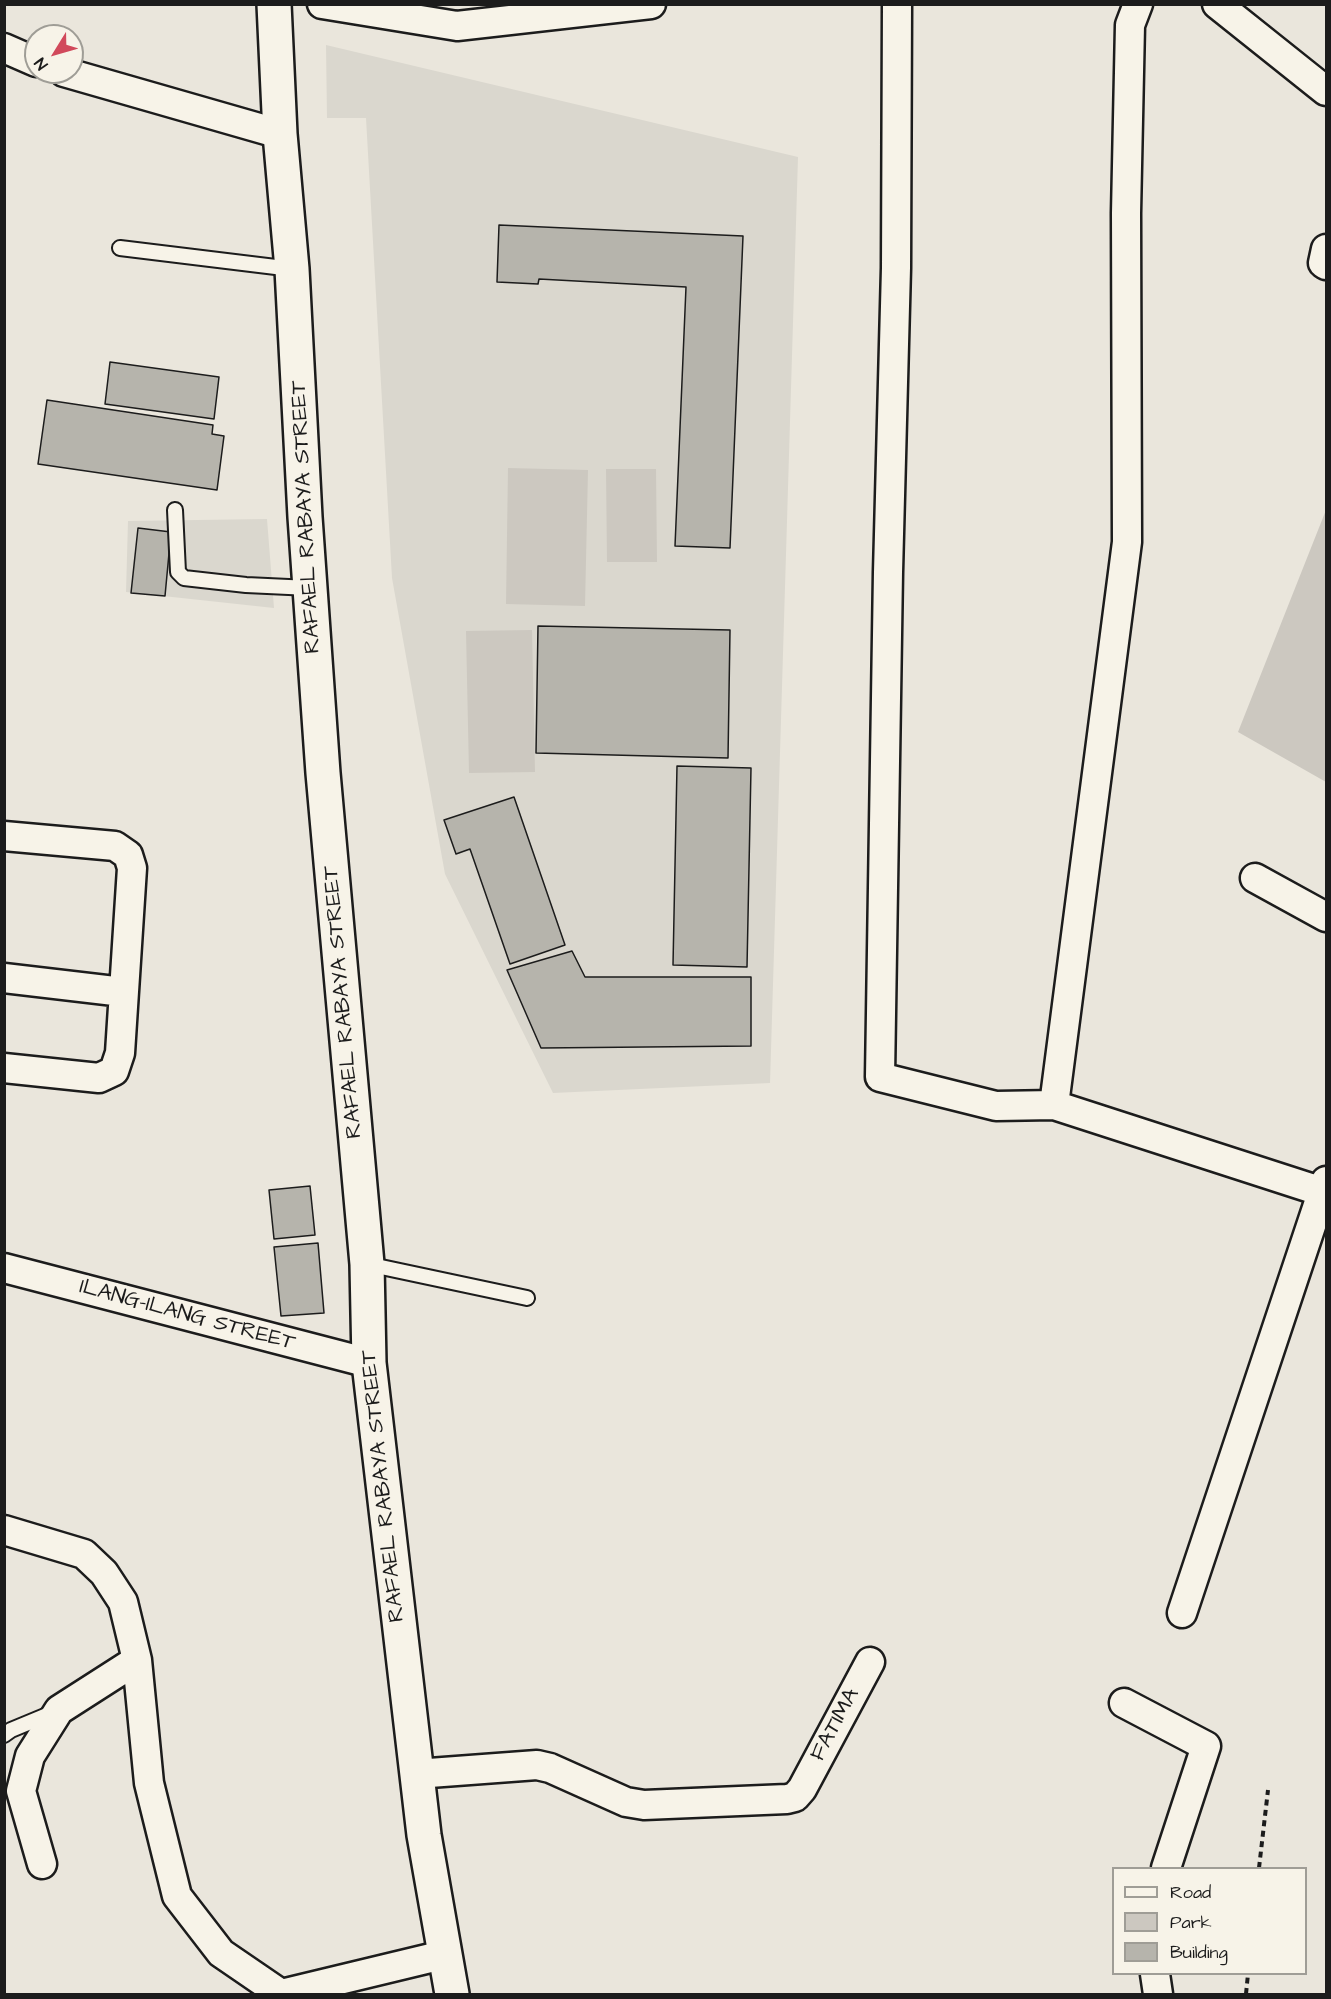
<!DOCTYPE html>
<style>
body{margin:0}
#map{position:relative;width:1331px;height:1999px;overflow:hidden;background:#eae6dc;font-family:"Architects Daughter",sans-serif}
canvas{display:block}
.frame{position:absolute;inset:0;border:6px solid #1c1c1c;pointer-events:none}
.legend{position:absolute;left:1112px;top:1867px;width:195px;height:108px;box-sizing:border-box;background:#f7f3e8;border:2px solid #9f9d96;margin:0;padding:8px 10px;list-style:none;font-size:18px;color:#1c1c1c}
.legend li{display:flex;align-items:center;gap:12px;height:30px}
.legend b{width:30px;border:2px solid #9f9d96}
.north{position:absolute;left:24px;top:24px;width:60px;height:60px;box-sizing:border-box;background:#f7f3e8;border:2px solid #9f9d96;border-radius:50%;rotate:233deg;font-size:16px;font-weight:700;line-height:24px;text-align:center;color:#1c1c1c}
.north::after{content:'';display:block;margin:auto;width:21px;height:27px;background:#d1495b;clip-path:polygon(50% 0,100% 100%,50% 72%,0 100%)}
</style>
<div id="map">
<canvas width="1331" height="1999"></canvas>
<div class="frame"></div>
<ul class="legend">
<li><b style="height:8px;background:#f7f3e8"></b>Road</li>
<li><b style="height:16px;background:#ccc8c0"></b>Park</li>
<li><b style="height:16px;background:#b6b4ac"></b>Building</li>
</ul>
<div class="north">N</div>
</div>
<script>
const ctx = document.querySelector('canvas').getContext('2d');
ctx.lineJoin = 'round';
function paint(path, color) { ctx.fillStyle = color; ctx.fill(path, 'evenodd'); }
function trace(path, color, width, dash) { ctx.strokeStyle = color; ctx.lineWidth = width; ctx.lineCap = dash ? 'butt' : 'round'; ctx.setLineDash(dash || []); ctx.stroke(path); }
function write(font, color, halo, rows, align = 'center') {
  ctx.font = font + ' "Architects Daughter",sans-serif'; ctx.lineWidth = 6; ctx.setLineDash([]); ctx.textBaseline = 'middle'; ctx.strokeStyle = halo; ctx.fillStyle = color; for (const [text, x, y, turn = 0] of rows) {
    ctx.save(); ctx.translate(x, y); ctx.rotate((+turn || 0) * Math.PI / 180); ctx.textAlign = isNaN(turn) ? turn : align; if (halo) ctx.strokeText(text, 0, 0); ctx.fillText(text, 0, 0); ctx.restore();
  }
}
paint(new Path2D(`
 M326,45L798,157L770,1083L553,1093L445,874L392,578L366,118H327Z
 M267,519L274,608L126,592L128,521Z`), '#dad7ce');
paint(new Path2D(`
 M508,468L588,470L585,606L506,604Z
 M606,469H656L657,562H607Z
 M1326,510V782L1238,732Z
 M532,630L535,772L469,773L466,631Z`), '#ccc8c0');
const building = new Path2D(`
 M499,225L743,236L730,548L675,546L686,287L539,279L538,284L497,282Z
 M110,362L219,377L214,419L105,404Z
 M47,400L213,425L212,434L224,436L217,490L38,464Z
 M138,528L171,532L165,596L131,593Z
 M538,626L730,630L728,758L536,753Z
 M677,766L751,768L747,967L673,965Z
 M514,797L565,945L510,964L470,849L456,854L444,820Z
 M572,951L585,977H751V1046L541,1048L507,970Z
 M310,1186L315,1235L274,1239L269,1190Z
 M318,1243L324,1313L281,1316L274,1247Z`);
paint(building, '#b6b4ac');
trace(building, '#1c1c1c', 1.5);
const lane = new Path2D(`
 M120,248L292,269
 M175,510L178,572L184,578L246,585L310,588
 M367,1264L527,1298
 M4,1735L11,1730L52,1713`);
const street = new Path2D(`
 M322,4L457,26L651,4
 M897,4L896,268L888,572L880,1077L996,1106L1054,1105L1323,1192
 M1217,4L1326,91
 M4,48L36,62
 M64,72L280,134
 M1326,249L1323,263L1326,265
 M4,836L115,846L128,855L132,868L120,1053L114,1071L99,1078L4,1068
 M1255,878L1326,917
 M4,978L123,992
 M1054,1105L1127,542L1126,213L1130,25L1138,4
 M4,1268L369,1363
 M4,1530L84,1554L104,1573L123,1602L137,1660L149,1783L177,1896L221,1953L281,1994L443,1955
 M1182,1613L1326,1181
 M1124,1703L1206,1746L1166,1868
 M416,1774L537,1765L550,1768L626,1802L644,1805L787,1799L795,1797L802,1789L870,1662
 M42,1864L21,1791L30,1756L59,1710L137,1660
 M1155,1974L1158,1994`);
const secondary = new Path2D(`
 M274,4L280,134L292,269L305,517L323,773L367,1264L369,1363L424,1835L452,1994`);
trace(lane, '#1c1c1c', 18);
trace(street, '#1c1c1c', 33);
trace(secondary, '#1c1c1c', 38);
trace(new Path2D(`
 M1259,1868L1268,1790
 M1246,1994L1248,1974`), '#1c1c1c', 4, [6, 4.5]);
trace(lane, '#f7f3e8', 14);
trace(street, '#f7f3e8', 28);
trace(secondary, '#f7f3e8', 33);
write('22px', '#1c1c1c', '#f7f3e8', [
 ["RAFAEL RABAYA STREET",307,517,-93],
 ["RAFAEL RABAYA STREET",344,1002,-95],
 ["ILANG-ILANG STREET",187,1316,15],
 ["RAFAEL RABAYA STREET",384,1486,-96],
 ["FATIMA",836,1725,-62]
]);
</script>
